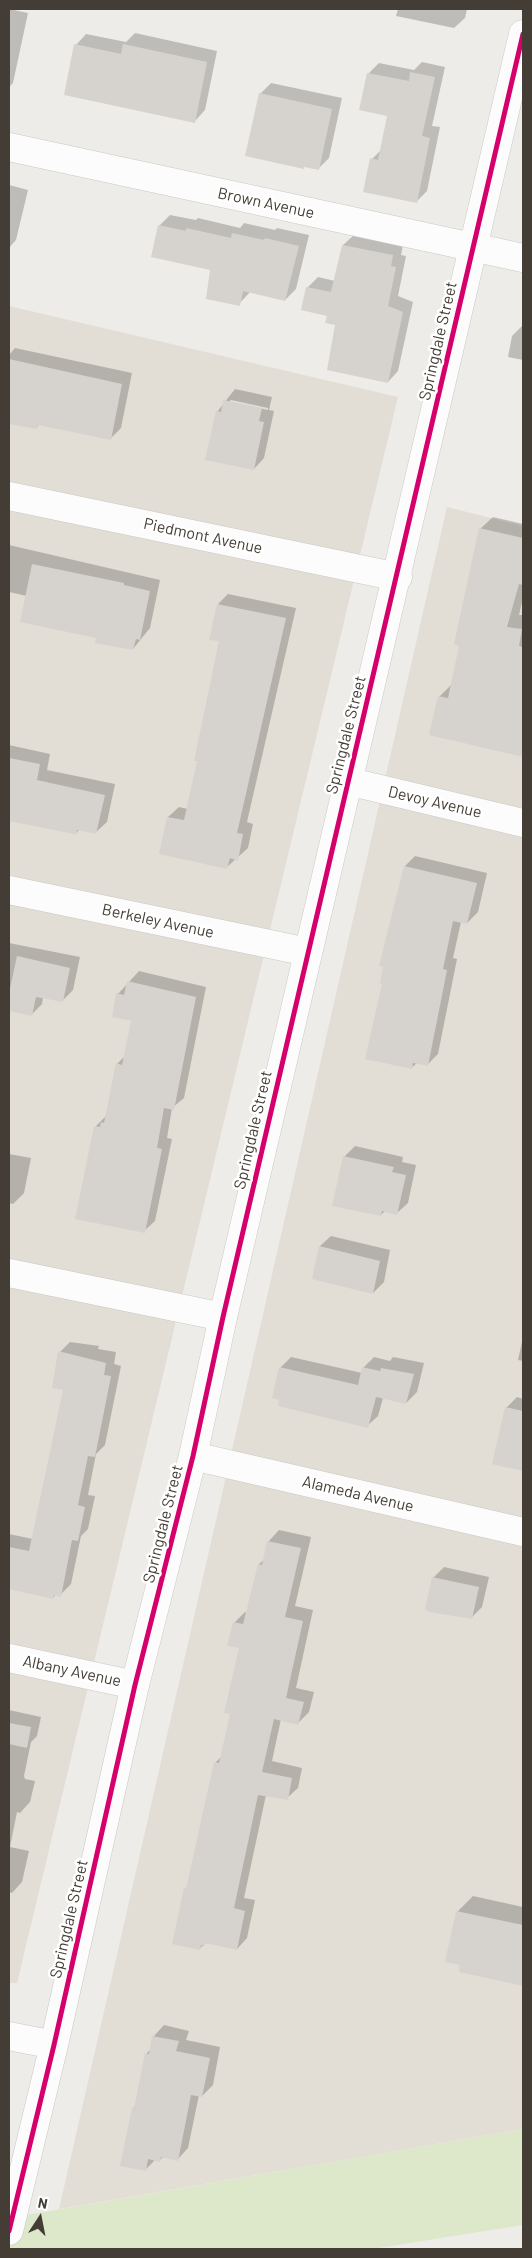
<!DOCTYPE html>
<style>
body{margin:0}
#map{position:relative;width:532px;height:2258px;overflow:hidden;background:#eeece8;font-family:Barlow,sans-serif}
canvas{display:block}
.frame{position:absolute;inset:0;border:10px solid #433d35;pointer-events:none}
.north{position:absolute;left:15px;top:2193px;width:50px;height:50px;-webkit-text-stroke:4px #fff;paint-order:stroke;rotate:11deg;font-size:14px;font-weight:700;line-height:20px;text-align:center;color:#433d35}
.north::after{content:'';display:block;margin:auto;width:18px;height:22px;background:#433d35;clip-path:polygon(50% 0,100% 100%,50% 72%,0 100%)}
</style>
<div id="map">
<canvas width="532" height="2258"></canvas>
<div class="frame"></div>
<div class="north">N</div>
</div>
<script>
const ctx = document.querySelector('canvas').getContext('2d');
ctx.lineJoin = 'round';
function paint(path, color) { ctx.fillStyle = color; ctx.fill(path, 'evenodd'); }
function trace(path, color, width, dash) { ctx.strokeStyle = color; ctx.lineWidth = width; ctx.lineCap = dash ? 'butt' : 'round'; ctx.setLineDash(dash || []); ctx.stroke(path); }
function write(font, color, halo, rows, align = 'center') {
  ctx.font = font + ' Barlow,sans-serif'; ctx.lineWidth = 5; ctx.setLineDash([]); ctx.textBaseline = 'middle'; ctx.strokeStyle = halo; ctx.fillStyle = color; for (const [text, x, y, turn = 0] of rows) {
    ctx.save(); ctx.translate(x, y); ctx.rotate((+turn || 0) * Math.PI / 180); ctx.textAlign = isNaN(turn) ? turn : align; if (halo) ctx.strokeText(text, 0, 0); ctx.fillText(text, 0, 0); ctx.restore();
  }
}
paint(new Path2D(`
 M9,306L398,397L17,1983H9Z
 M447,507L523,526V2129L59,2209Z`), '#e2ded5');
paint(new Path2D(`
 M523,2129V2225L372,2249H9V2218Z`), '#dce8c9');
paint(new Path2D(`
 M9,9L28,13L13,83L9,87Z
 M398,9H467L465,18L454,28L396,16Z
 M135,33L217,51L205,110L195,121L76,45L86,34L126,42Z
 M422,62L445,67L432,126L440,127L427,191L416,202L372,159L382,149L389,115L368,74L379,63L414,70Z
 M271,83L342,98L329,158L319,168L305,166L304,167L260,94Z
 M9,185L28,190L16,240L9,248Z
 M170,215L196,220L198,218L240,228L244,223L275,230L277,228L309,235L296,289L285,300L251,291L239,304L212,269L159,226Z
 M354,235L403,245L401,255L406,256L398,296L413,302L398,371L388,382L307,288L318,277L335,281L343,245Z
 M523,325V360L508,357L512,336Z
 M15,348L132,373L121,428L110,439L40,424L36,428L9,422V355Z
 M235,389L272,397L269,410L274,411L264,458L254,469L217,412ZM231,400L268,408V410L229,402Z
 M493,517L523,524V598L519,615H523V683L521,692H523V755L431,735L439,697L451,685L461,645L480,529Z
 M9,545L160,580L150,628L133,649L98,637L27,596L9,592Z
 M228,594L296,608L247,822L253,824L248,848L227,867L168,817L179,807L188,809L199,760L220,640L218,604Z
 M9,745L50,754L47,770L115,784L107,822L96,832L80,829L76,833L9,819Z
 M415,856L487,873L478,912L467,923L461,922L453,958L457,959L438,1054L427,1065L417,1063L411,1068L384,983L405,866Z
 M9,943L80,957L73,990L62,1001L43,997L42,1004L31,1015L9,1010Z
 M139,971L206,987L184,1098L172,1108L167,1138L172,1139L155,1221L144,1231L96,1126L107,1115L117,1064L125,1056L132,1020L118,994Z
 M355,1146L403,1157L402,1162L416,1165L408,1203L397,1213L385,1211L381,1215L344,1157Z
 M9,1154L31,1158L24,1193L13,1204L9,1203Z
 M331,1236L390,1250L384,1282L373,1293L320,1246Z
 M523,1337V1361L518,1360Z
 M70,1342L99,1346L98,1349L116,1352L114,1364L121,1366L105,1445L96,1454L88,1495L95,1496L88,1529L81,1536L71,1584L60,1595L56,1594L53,1598L9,1588V1534L33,1539L64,1389L59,1353Z
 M291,1357L362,1373L363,1368L374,1357L390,1361L393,1357L424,1363L417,1392L406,1403L383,1398L378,1416L367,1426L280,1368Z
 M517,1397L523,1399V1469L494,1463L506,1408Z
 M279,1530L311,1537L295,1606L313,1610L296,1688L314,1692L309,1712L298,1723L281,1719L272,1761L302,1768L298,1788L287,1798L266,1795L244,1898L255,1900L247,1938L237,1949L207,1942L199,1949L185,1889L188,1886L216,1762L222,1756L232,1713L240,1647L234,1623L245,1612L247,1613L259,1564L265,1559L269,1541Z
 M444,1567L489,1577L482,1607L471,1618L433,1578Z
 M9,1710L41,1717L37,1736L31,1742L24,1776L25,1779L35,1781L30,1802L20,1813L17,1812L10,1847L29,1851L22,1882L12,1893L9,1892Z
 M473,1896L523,1907V1985L460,1971L458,1911Z
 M164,2025L189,2031L186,2040L220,2047L213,2085L202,2096L199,2095L188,2148L178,2159L164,2156L160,2160L156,2159L145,2170L133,2109L136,2105L146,2054L151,2049L154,2036Z`), '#0003');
paint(new Path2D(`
 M74,44L121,54L123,44L207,62L195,123L64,95Z
 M410,72L435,77L422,136L430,138L417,203L363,192L370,158L378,160L387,116L359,110L367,73L409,81Z
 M259,93L332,109L319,170L304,167V169L245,156Z
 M158,225L186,231V228L231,238L232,233L264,240L265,238L299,246L285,301L243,291L240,306L206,299L210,270L151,257Z
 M342,245L393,255L391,266L396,267L388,306L403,312L388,383L327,370L335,325L325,323L327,316L301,310L306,287L331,292Z
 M9,359L122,384L111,440L38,425L37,429L9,424Z
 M223,400L262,408L259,421L264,422L254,470L205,460L216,411L221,412Z
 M479,528L523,538V585L519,584L507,627L522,629L519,646L523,647V757L429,735L438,696L448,698L459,646L454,644Z
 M32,564L124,583V585L150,591L140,640L136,639L133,650L95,643L96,638L20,622Z
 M217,604L286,618L237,833L243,834L238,861L230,858L227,869L159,854L167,817L184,820L197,761H194L219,641L209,640Z
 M9,758L40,764L37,780L105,795L96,834L77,830L76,835L74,834L9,821Z
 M404,866L477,883L467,924L453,921L443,969L447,970L428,1066L413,1063L412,1069L365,1059L382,984L380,983L383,967L379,966Z
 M17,956L70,968L63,1002L36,997L32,1016L9,1011V993Z
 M127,981L196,997L174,1110L164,1108L157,1148L162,1149L145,1233L75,1219L94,1126L100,1127L101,1122L104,1123L116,1063L122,1065L131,1021L112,1017L116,993L124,995Z
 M343,1156L394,1167L392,1172L406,1175L397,1215L382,1211L381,1216L332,1206Z
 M319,1246L380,1261L373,1294L312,1279Z
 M58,1351L106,1363L104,1375L111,1376L95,1457L88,1456L78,1505L85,1507L78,1541L72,1540L61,1597L54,1595L53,1599L9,1589V1547L29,1551L63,1390L52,1388Z
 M279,1367L358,1385L362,1367L380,1371L381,1368L414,1374L406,1404L376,1397L368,1428L278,1406L279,1400L272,1398Z
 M505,1407L523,1411V1471L492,1464Z
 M267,1541L301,1548L285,1617L303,1621L286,1698L304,1702L298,1725L274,1719L262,1772L292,1778L288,1800L258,1795L234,1908L245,1911L237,1950L205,1943V1946L201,1945L200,1950L172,1944L184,1888L186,1889L214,1762L219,1763L230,1714L224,1713L239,1648L227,1646L233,1622L243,1624L258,1564L262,1565Z
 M432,1577L479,1587L472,1619L429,1612L425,1609Z
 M9,1723L31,1727L27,1748L9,1744Z
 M456,1911L523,1925V1986L459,1972L460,1965L445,1962Z
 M152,2036L179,2041L176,2051L210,2058L202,2097L191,2095L178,2161L161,2157L160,2162L148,2159L146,2171L120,2166L132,2108L134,2109L145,2053L149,2054Z`), '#d6d3cf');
const minor = new Path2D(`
 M9,147L523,258
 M9,496L398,577
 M347,781L523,823
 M9,890L308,952
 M9,1273L223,1317
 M193,1456L523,1532
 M9,1658L135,1685`);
const tertiary = new Path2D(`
 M9,2036L54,2045
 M9,2231L54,2045L135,1685L193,1456L223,1317L523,34`);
trace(minor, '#cac8c4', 29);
trace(tertiary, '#cac8c4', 29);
trace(minor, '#fcfcfc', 28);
trace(tertiary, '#fcfcfc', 28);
trace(new Path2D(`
 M9,2231L54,2045L135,1685L193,1456L223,1317L523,34`), '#d6006c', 5);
write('16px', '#433d35', '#fff', [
 ["Brown Avenue",266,203,12],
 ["Springdale Street",438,341,-77],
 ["Piedmont Avenue",203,536,12],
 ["Springdale Street",346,735,-76],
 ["Devoy Avenue",435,802,13],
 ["Berkeley Avenue",158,921,12],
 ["Springdale Street",253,1130,-77],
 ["Alameda Avenue",358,1494,13],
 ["Springdale Street",163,1524,-76],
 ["Albany Avenue",72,1671,12],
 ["Springdale Street",69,1919,-77]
]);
</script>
